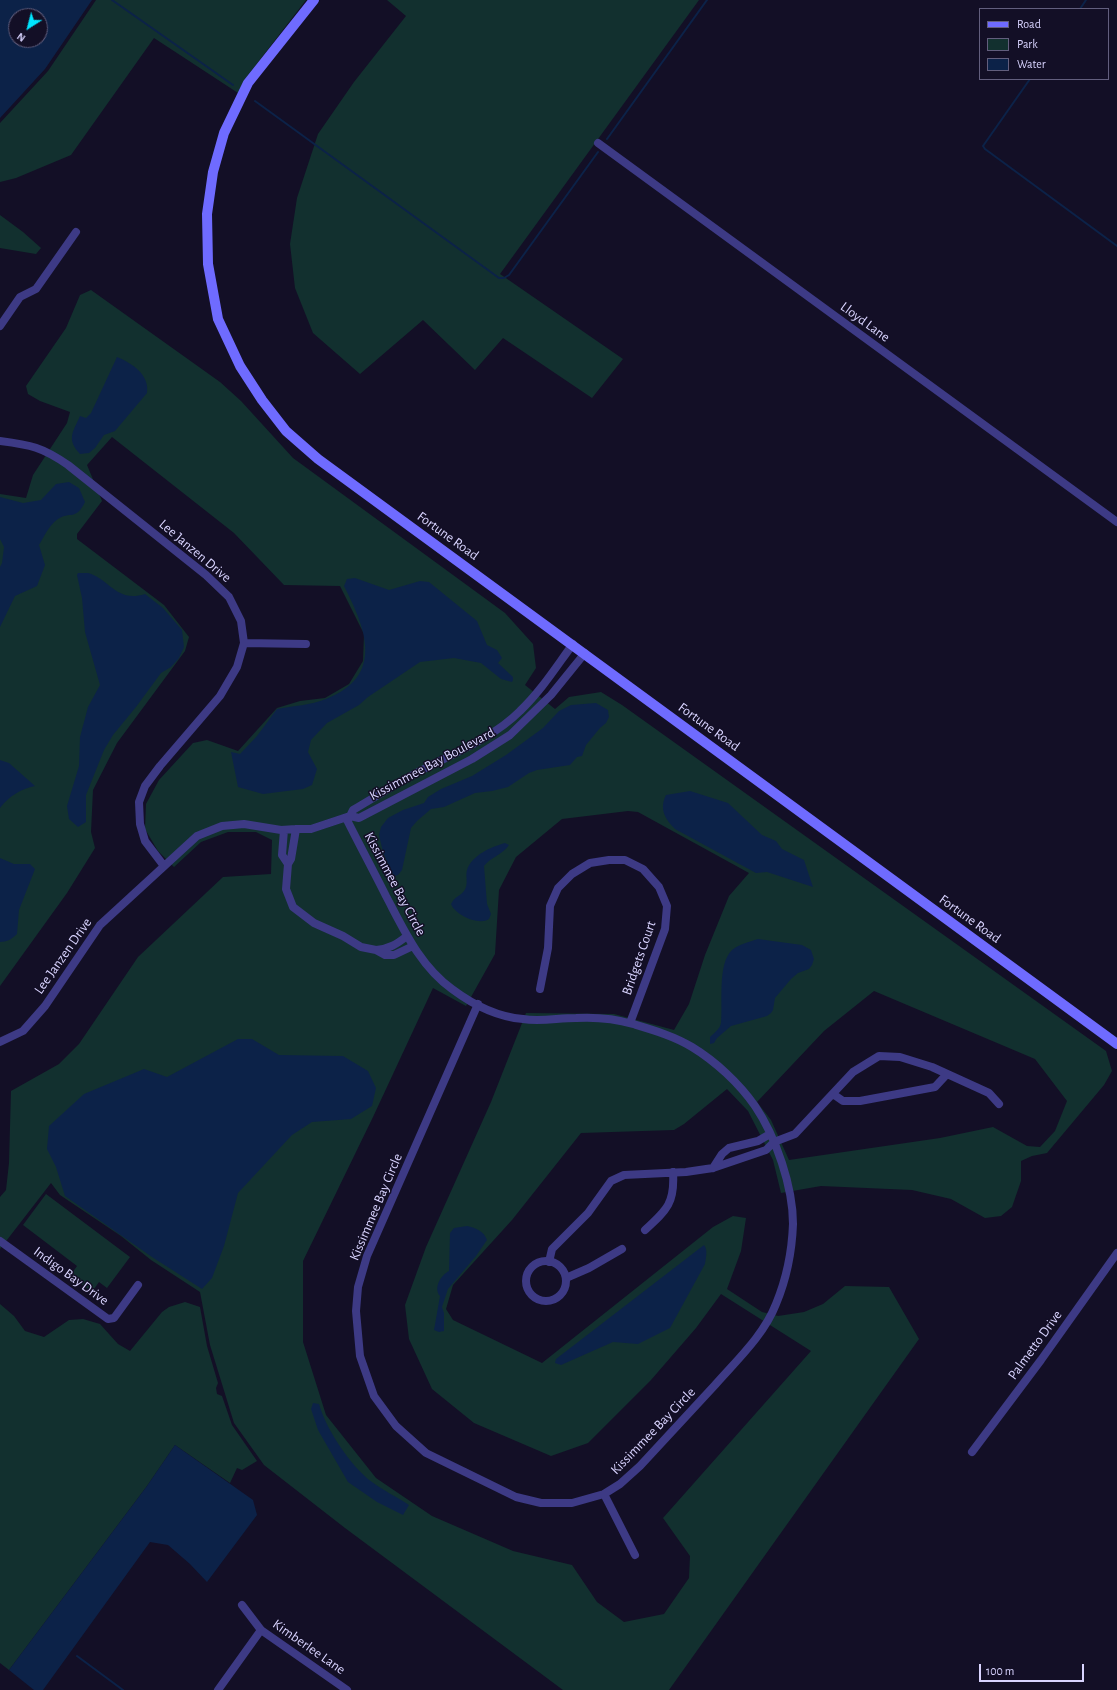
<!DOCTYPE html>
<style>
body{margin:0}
#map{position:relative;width:1117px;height:1690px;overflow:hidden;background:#130f26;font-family:"Alegreya Sans",sans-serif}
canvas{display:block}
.legend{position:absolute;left:979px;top:8px;width:130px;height:72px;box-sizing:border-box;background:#130f26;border:1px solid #625e7d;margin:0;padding:5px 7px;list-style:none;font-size:12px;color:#d9d4ff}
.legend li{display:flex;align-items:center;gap:8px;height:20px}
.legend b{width:20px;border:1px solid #625e7d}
.north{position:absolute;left:8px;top:8px;width:40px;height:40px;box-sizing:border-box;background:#130f26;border:1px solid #625e7d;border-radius:50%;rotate:216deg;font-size:11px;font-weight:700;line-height:16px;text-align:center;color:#d9d4ff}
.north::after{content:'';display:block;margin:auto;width:14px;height:18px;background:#00e5ff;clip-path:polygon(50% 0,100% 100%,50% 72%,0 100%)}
.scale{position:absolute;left:979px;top:1664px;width:105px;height:18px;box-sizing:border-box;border:2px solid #d9d4ff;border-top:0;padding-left:5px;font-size:12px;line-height:14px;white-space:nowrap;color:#d9d4ff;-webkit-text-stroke:3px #130f26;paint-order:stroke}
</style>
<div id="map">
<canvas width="1117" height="1690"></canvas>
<ul class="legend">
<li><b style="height:5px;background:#6f6bff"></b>Road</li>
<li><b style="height:11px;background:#12302f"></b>Park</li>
<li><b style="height:11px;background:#0c2248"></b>Water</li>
</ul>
<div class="north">N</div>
<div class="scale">100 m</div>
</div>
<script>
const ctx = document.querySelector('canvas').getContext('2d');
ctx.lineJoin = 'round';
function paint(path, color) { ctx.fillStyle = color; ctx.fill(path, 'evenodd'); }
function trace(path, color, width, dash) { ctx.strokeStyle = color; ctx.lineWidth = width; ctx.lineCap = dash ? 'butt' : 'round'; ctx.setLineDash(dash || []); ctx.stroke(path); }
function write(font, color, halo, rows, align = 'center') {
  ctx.font = font + ' "Alegreya Sans",sans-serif'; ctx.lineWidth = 3; ctx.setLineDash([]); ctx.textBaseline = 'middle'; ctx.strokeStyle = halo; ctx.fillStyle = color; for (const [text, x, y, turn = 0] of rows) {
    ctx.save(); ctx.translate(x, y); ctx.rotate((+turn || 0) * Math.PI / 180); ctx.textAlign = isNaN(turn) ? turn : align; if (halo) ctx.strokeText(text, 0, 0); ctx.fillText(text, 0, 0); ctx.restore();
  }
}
paint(new Path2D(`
 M96,0H306L245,79L238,93L154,38L71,155L16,178L0,182V123L48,71Z
 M387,0H699L500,274L623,359L592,398L503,338L475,370L423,320L360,374L313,333L295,288L290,244L297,198L318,134L354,82L406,16Z
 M0,215L23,232L41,248L36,254L0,248Z
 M91,290L220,382L241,401L293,458L505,613L533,644L536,668L525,685L555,709L569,697L601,692L622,705L1106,1051L1112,1071L1104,1085L1047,1153L1032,1156L1021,1161V1181L1012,1207L1001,1216L985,1218L951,1199L912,1190L821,1186L781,1193L773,1160L748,1111L727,1089L684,1124L674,1130L581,1133L512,1220L453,1285L446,1309L453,1320L542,1363L713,1227L733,1216L746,1218L741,1251L727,1289L762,1312L778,1316L804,1312L823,1304L845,1286L889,1287L919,1339L669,1690H563L345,1528L264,1465L234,1423L210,1345L200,1292L151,1260L121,1236L60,1195L51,1183L0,1249V1197L6,1190L9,1163L11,1091L59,1064L79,1044L138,957L223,877L271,874L272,840L256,832H228L201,842L174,867L158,851L145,829L146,804L159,780L193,743L207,740L238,751L277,708L300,701L325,698L349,684L363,661L364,634L340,586L284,585L234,533L112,437L87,465L102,501L77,534V539L164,605L189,637L185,651L117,743L93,790L91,832L95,848L67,893L0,986V494L26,498L33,475L67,423L70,412L40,401L28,394L26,386L66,328L80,295ZM628,811L638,812L749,873L729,896L705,955L689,1004L674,1030L614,1014L526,1013L491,1102L426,1247L405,1305L409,1339L432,1389L474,1423L551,1456L588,1443L651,1380L696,1328L721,1294L811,1351L663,1518L690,1556L689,1578L664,1614L624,1622L597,1602L572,1565L513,1551L432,1516L376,1478L326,1415L303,1342V1261L373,1117L433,988L466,1006L495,954L499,890L516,857L562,819ZM874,991L1035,1059L1067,1101L1055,1131L1040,1147L1027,1146L993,1127L940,1138L789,1160L771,1120L757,1102L824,1031Z
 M46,1194L130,1257L107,1288L99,1282L92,1292L70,1276L77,1266L23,1225Z
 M185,1302L200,1307L207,1346L218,1383L216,1388L217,1394L222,1396L232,1425L257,1461L242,1470L237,1468L230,1483L175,1445L147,1486L9,1670L0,1663V1304L14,1316L25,1331L44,1337L69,1320L83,1319L100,1324L118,1344L130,1351L162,1312L169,1307Z`), '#12302f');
paint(new Path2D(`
 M0,0H92L45,69L0,118ZM16,16H40V40H16Z
 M117,357C132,363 150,375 147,393L115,431L104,435L95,448L89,453L80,454C66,439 73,432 80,416L86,418L91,413Z
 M69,482L79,488L85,502C76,521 70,511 58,519C49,525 44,537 39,545L45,565L37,586L15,596L0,627V567L2,563L4,547L0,539V497L23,503L41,500L56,484Z
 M78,573C81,573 85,573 88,573C110,579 116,603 145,594L163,608L182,630L184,647L179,658L171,667L161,673L136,707L113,735L104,750L86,795V822L78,827L69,819L67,806L79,766L80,737L88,707L100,685L85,632L82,598L77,575Z
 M355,578L389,590L420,581L429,582L477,621L487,645L497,650L502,658L498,663L513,677V680L512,682L501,679L481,663L454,658L420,662L368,697L359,705L327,723L311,740L308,752L317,769L312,785L303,789L263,794L238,787L231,752L240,754L257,736L277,709C293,706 311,705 326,699C385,676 366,629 344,586L347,579Z
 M596,703L608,710L609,717L606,723L600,728L586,745L582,756L577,757L570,765L537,770L529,773L508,787L492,791L475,793L444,807L431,809L417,821L411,828L402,870L398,875L395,876L392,873L383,852L379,835L381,827L388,818L403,810L424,803L428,797L441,789L472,776L506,755L543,728L559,711L571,705Z
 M0,760L9,763L35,786C21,789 9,796 0,808Z
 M690,791L728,803L762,835L776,841L782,849L804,860L813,887L767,872L756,873L675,829C665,819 659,809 666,795Z
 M505,843L509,845C503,854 490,858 484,866L487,904L491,914L489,919C479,926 455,915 451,904C455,896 459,897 464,891C469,885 465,876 467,870C472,855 491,847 505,843Z
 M0,858L14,864H30L35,869L19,910L17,934C12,939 7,942 0,942Z
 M758,939L802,945L811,950L814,959L812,965L809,969L798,973L791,979L775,998L773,1010L771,1013L767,1016L731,1026L717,1038L714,1043L710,1044V1037C714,1033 720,1029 721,1023C723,1004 717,964 732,950C739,944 749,942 758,939Z
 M238,1039H252L279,1055L343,1056L368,1071L376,1088L372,1106L351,1119L312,1122L292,1135L238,1193L224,1246L212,1278L202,1289L152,1257L65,1196L56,1167L47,1149L49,1126L84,1094L144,1069L167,1077Z
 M467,1226C476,1228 484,1231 487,1240L476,1256L448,1289L442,1307L444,1313V1331L439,1332L434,1330L440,1296C433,1288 441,1275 449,1271L450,1233L454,1228Z
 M704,1245C708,1250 706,1257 705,1264L670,1328L638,1344L613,1342L561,1365L555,1363L556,1359Z
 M313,1403L319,1404C326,1429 351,1467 372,1482C384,1491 397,1497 409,1505L403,1515L377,1502L348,1482L318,1430L311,1409Z
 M175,1445L253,1500L257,1515L207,1582L190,1564L168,1545L150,1542L43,1690H34L9,1670L147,1486Z`), '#0c2248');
trace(new Path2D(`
 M112,0L233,85
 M1080,9L1086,0
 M1030,79L983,146L985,149L1117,246
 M255,101L499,278H504L509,275L598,152
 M607,139L707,0
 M77,1656L123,1690`), '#0c2248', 2);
trace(new Path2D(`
 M598,143L1117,522
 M0,326L20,297L36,289L76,232
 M0,441C31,445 42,447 68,465L206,575L229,597L241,621L244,643L237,667L220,696L160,766L145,786L139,802L140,824L145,841L164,866
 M244,643L306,644
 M350,816L353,810C377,796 400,781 424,769C457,752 494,737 520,711C541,691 556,667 573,644
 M346,818C359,844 373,870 386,896C404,930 420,966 452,989C472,1004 498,1017 523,1019C540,1022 558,1018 576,1018C594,1017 616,1019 633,1024C653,1030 674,1036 692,1047C715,1061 739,1083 755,1106C776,1137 793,1187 793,1224C792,1250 786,1280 776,1304C764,1335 737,1360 715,1385C690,1412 665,1439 640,1466L620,1484L604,1494L572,1503H541L516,1497L426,1453L396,1426L374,1396L360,1356L356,1311L358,1287L367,1256L478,1004
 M296,829L291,859L288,864L286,889L293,907L314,923L343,936L361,947L376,950L385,955H394L413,946
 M284,830L282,855L288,864
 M376,950C389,949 397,944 407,936
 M540,989L548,948L550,906L558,888L572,874L590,863L609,860H625L643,869L659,887L667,906L665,929L630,1023
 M0,1042L23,1031L45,1006L100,925L197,836L222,826L244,824L281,830L296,829H311L350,816L359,818L472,759L510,735L551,695L585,653
 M833,1094L843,1101H860L935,1087L947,1074
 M713,1168L722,1154L729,1148L758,1141L770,1134
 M645,1230C667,1210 675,1203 673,1172
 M0,1241L108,1319L114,1318L138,1285
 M526 1281a20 20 0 1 1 40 0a20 20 0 1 1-40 0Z
 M549,1262L552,1249L588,1213L611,1181L624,1175L686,1172L713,1168L766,1150L774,1142L795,1134L853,1072L879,1056L900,1057L932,1067L989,1093L999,1104
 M566,1278L589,1268L622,1249
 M972,1452L1041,1360L1117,1253
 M604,1494L635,1555
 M242,1605L261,1630L347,1690
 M218,1690L261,1630`), '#3d3a85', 8);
trace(new Path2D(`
 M314,0L248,83L224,133L213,172L207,214L208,264L218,319L240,366L262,400L286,431L318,459L1117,1044`), '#6f6bff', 10);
write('14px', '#d9d4ff', '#130f26', [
 ["Lloyd Lane",865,322,36],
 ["Fortune Road",448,536,36],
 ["Lee Janzen Drive",195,551,40],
 ["Fortune Road",709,727,36],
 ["Kissimmee Bay Boulevard",432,764,-28],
 ["Kissimmee Bay Circle",395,884,62],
 ["Fortune Road",970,919,36],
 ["Lee Janzen Drive",63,956,-55],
 ["Bridgets Court",639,958,-71],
 ["Kissimmee Bay Circle",376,1207,-67],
 ["Indigo Bay Drive",71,1276,36],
 ["Palmetto Drive",1035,1345,-54],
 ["Kissimmee Bay Circle",653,1431,-46],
 ["Kimberlee Lane",309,1647,35]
]);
</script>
